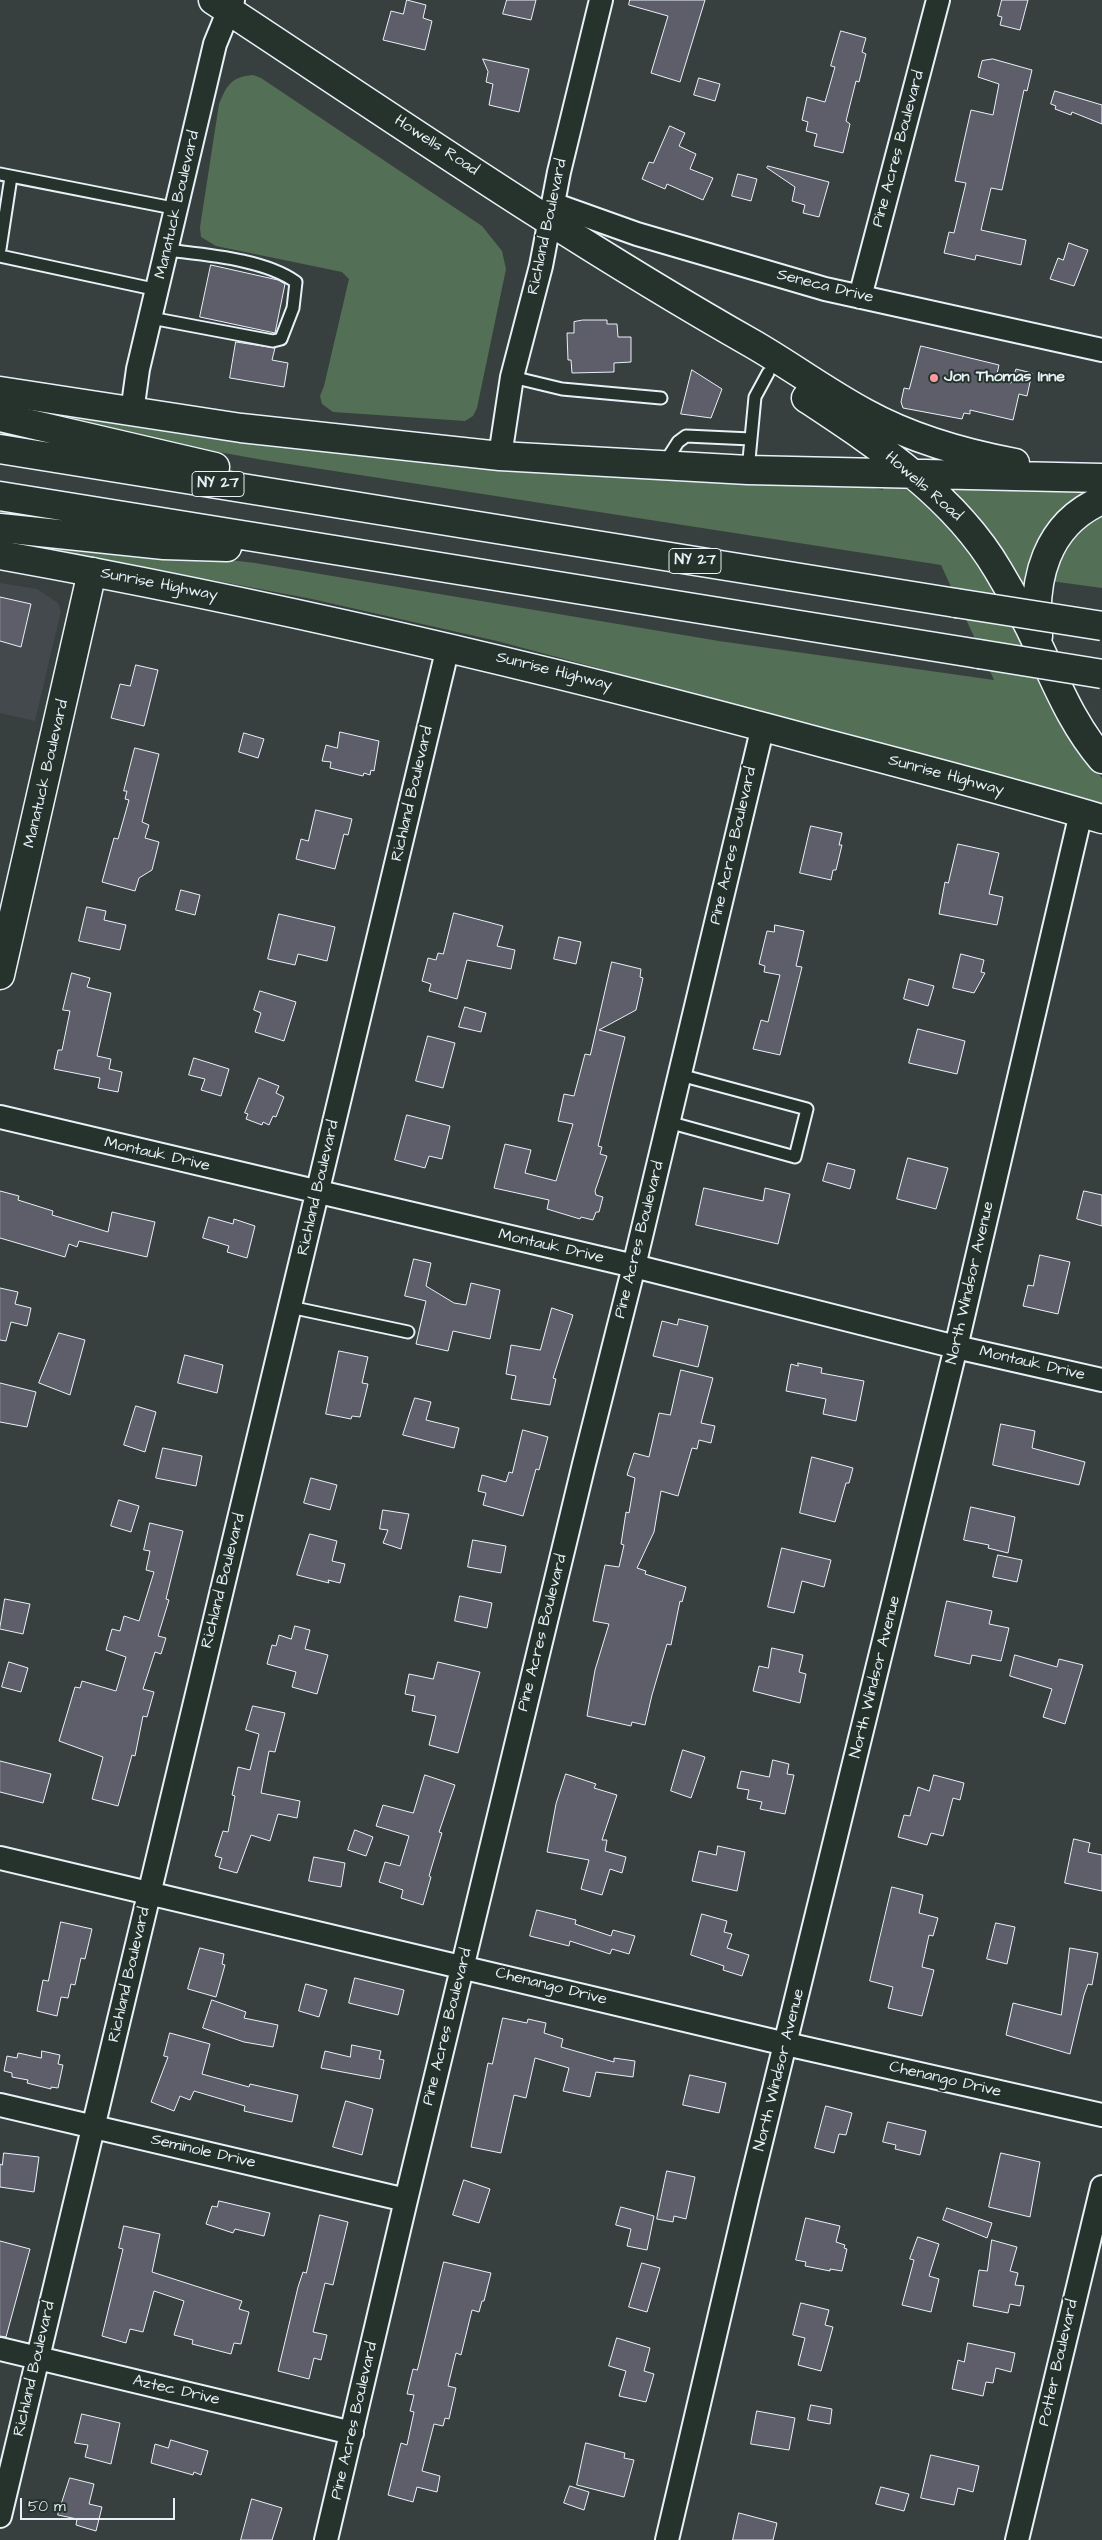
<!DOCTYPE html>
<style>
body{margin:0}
#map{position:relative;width:1102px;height:2540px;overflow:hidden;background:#37403f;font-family:"Architects Daughter",sans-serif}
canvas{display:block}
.scale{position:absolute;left:20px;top:2498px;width:155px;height:22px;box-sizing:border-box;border:2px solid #e8f1f8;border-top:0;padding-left:6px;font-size:15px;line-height:18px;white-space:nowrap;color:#e8f1f8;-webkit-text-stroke:4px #26332d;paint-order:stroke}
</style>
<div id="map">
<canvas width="1102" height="2540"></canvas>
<div class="scale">50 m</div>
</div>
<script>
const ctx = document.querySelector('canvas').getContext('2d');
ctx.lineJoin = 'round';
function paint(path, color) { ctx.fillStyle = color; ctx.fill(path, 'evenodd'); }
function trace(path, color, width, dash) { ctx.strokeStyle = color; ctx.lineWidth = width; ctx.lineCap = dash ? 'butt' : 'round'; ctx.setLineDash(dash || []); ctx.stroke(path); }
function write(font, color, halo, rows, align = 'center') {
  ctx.font = font + ' "Architects Daughter",sans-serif'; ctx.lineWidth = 4; ctx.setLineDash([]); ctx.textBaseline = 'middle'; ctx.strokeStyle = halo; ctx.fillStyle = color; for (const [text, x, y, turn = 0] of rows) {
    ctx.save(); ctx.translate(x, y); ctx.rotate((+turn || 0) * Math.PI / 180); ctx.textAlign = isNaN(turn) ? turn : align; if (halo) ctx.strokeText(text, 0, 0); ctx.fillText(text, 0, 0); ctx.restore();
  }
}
paint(new Path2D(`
 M0,583L37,589L58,603L61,611L35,721L0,713Z`), '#43494c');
paint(new Path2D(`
 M253,75L261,78L482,226L502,251L506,269L477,408L473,416L465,421L333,412L322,404L320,396L324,386L349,279L342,272L216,246L201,237L200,227L219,104C227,85 231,77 253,75Z
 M0,399L871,483L873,488L883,490L885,482C976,497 1014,643 1055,713C1069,736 1085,758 1102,778V803L497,641L312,599L29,545L33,536L255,563L719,641L994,680L941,565L263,460L124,435L0,406Z
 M957,485L1091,491C1041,521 1033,546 1030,602L977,514L955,491Z
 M1102,505V588L1043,580L1057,544Z`), '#536f56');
const building = new Path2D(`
 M407,0L426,5L423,18L432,21L425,50L383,40L391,11L403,14Z
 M507,0H536L531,20L503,14Z
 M630,0H705L680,82L651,73L668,16L629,5Z
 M1002,0H1028L1020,30L1000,25L1002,17L998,16Z
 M841,31L866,38L862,52L866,54L859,82L856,81L846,121L850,124L843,153L814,146L817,134L806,131L808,122L802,120L807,97L825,102L835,67L831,66Z
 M483,59L529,69L519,112L489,105L493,84L486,82L488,72Z
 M993,59L1032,70L1027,91L1024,90L1002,190L991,188L981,230L1026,240L1021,265L976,255L975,260L944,253L949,232L954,233L966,183L955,181L971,110L993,115L999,84L978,77L982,61Z
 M699,78L720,84L715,101L694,95Z
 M1055,91L1102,105V124L1072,112L1071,115L1055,109L1056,106L1051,104Z
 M670,126L685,133L679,146L696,154L690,169L713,178L703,200L667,184L665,189L642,179L649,162L653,163Z
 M768,166L829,182L819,217L803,213L805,205L792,201L795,187L767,168Z
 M738,174L757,179L751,201L732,196Z
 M1069,243L1088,250L1074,286L1050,279L1058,258L1063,260Z
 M211,265L278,280L285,284L275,333L200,317Z
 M583,320H607V324H617L618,337H631V362L614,363V372L572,373L571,360H568L567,333H574V322Z
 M236,342L275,348L272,360L288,363L284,387L230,378Z
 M921,346L999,365L996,378L1011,383L1016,369L1032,373L1027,396L1019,394L1013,420L970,410V414L964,413L962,419L903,408L901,402L904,388L909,389Z
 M692,370L722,389L711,418L681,414Z
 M0,597L31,604L21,647L0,641Z
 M136,665L158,670L144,726L111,718L120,684L130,686Z
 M340,732L379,741L374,771L371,770L370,775L364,773L363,776L330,768L331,762L322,761L326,745L337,748Z
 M244,733L264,739L258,758L239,752Z
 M135,748L159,754L142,822L149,825L145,838L159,842L152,870L139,878L135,891L102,882L114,838L118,839L129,800L125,799L127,791H124Z
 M316,810L352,819L348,835L344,834L335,869L296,859L301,839L308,841Z
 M811,826L842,833L839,845H842L836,870H833L831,880L800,873Z
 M958,844L999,853L989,894L1003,897L997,925L939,914L945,882L948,883Z
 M181,890L200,895L195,915L176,910Z
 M87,907L106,911L104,920L126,925L120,950L79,941Z
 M454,913L503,926L497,946L515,950L511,969L467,960L457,999L429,991L431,984L422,981L428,958L436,960L438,953L443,954Z
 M279,914L335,927L327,961L298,954L295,965L268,959Z
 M775,925L804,931L796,966L802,967L780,1055L753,1049L761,1020L768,1022L780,975L764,972L765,966L759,964L767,931L774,932Z
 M559,937L581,942L576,964L554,959Z
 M961,954L984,960L981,972L985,973L974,993L953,988Z
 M612,962L641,969L640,977L643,978L636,1010L599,1030L625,1037L598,1146L602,1147L600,1154L607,1156L595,1191L596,1195L603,1197L599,1212H596L593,1220L581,1217L580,1219L547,1209L549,1200L494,1188L505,1144L531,1150L525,1173L556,1181L573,1124L558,1121L564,1094L574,1096L585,1054L590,1055Z
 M72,973L90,978L87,987L111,993L97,1056L111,1059L109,1069L122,1072L118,1092L98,1088L100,1078L54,1069L58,1050H62L70,1011L63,1010Z
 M909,979L934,986L928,1006L904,999Z
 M260,991L296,1002L284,1041L255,1032L261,1013L254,1010Z
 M465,1007L486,1013L481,1032L459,1027Z
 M918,1029L965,1041L957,1074L909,1063Z
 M428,1036L455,1043L443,1088L416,1081Z
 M194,1058L229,1069L221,1096L201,1090L205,1079L189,1075Z
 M259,1078L279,1086L276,1093L284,1097L276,1117L273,1116L269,1125L263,1122L262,1125L246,1119L248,1114L245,1113Z
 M407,1115L450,1126L442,1159L429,1156L425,1168L395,1160Z
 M908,1158L948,1168L936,1209L897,1199Z
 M828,1163L855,1170L850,1189L823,1181Z
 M704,1188L763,1201L765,1188L790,1194L778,1244L696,1225Z
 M0,1191L19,1196L18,1200L53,1211L52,1215L108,1232L112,1212L155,1222L147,1257L79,1241L77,1247L69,1244L65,1257L0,1238Z
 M1084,1191L1102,1195V1226L1077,1219Z
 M209,1217L233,1224L234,1219L255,1226L247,1258L227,1252L229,1246L203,1238Z
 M1040,1255L1070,1262L1058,1314L1023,1306L1028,1285L1033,1286Z
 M414,1259L431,1263L426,1286L454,1303L466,1305L471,1283L500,1290L490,1339L453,1331L448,1351L416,1344L426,1301L405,1296Z
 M0,1288L18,1292L15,1304L31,1308L27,1326L11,1322L6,1341L0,1340Z
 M552,1308L573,1315L553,1378L556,1379L550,1405L511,1399L516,1376L506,1374L511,1345L540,1350Z
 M679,1319L708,1326L698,1367L653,1356L662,1321L677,1325Z
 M59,1333L85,1340L70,1395L39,1383Z
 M339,1351L368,1357L362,1383L368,1384L360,1417L352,1416L351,1419L326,1414Z
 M185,1355L223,1365L217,1393L178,1383Z
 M798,1363L822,1368L821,1373L864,1381L856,1421L823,1414L826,1399L786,1391L791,1364L798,1366Z
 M681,1370L713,1378L701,1423L715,1426L711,1443L699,1440L697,1449L692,1448L678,1496L661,1491L654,1532L637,1568L646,1571L645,1574L686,1587L682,1602L680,1601L671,1645L667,1644L652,1695L645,1725L632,1722L631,1726L587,1716L595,1670L609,1624L593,1621L605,1565L619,1567L624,1545L621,1544L626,1512L629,1513L635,1478L627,1475L634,1453L649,1457L659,1413L670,1415Z
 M0,1383L36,1392L27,1427L0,1422Z
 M415,1398L431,1402L426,1420L459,1428L454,1448L403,1435Z
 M136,1406L156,1412L145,1452L124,1445Z
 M1001,1424L1035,1431L1032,1448L1085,1462L1079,1485L993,1465Z
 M523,1430L548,1437L539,1470L536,1469L523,1516L483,1505L486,1493L478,1491L482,1475L506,1482L509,1472L512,1473Z
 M163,1448L202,1456L196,1486L156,1478Z
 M812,1457L853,1468L849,1483H846L835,1522L800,1513Z
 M311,1478L337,1485L330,1510L304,1503Z
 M119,1500L139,1506L131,1532L111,1526Z
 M971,1507L1015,1517L1008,1553L988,1548L989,1545L964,1540Z
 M383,1510L409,1514L401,1549L383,1543L388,1530L380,1529Z
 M150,1523L183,1531L166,1599L169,1600L158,1636L166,1638L161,1654L155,1652L143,1689L154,1692L147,1717L143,1716L135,1756L132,1755L118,1806L92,1799L103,1757L59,1741L75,1687L80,1688L82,1681L116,1691L126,1657L106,1650L112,1629L120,1631L124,1616L139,1621L154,1572L146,1570L150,1551L144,1550Z
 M310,1534L337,1541L332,1561L345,1564L340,1583L328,1580L329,1583L297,1575Z
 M473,1540L506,1546L501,1573L468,1567Z
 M782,1548L831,1560L824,1587L802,1581L794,1613L768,1607Z
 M998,1555L1022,1560L1017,1582L993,1577Z
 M460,1596L492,1603L487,1628L455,1621Z
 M5,1599L30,1604L23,1634L0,1629Z
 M947,1601L992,1611L989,1624L1009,1628L1001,1661L972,1655L970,1664L935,1656Z
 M295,1626L310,1630L305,1649L328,1655L317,1694L292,1687L296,1672L267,1664L272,1645L276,1646L279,1635L291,1639Z
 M772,1648L803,1655L799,1672L806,1674L800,1703L753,1691L759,1666L768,1668Z
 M1015,1655L1057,1667L1059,1659L1083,1665L1065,1724L1043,1717L1052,1689L1010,1676Z
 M9,1662L28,1668L21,1692L2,1687Z
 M438,1662L480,1672L458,1753L429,1745L436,1716L412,1711L415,1696L405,1694L409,1674L433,1679Z
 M253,1706L285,1713L275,1752L269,1751L261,1793L300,1801L297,1818L278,1814L270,1841L251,1835L237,1873L219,1868L222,1858L215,1856L223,1831L228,1832L235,1796L232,1795L238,1767L250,1770L259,1734L246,1730Z
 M683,1750L705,1757L691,1798L671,1791Z
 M773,1760L789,1764L787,1774L794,1775L785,1814L760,1809L762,1802L747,1799L749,1790L737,1788L741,1771L769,1777Z
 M0,1761L51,1774L43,1803L0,1792Z
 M566,1774L596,1784L594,1788L617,1795L602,1840H607L605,1851L626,1857L622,1873L610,1869L602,1895L581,1889L589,1860L547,1852L556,1804Z
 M425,1775L455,1785L439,1832L442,1833L429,1876L431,1877L423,1905L401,1898L403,1890L379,1882L385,1862L400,1866L409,1836L376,1826L383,1805L413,1813Z
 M934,1775L964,1783L960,1800L953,1798L943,1836L931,1833L927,1845L898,1837L904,1815L910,1816L918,1787L929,1791Z
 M355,1830L373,1837L366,1856L348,1850Z
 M1074,1839L1090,1843L1088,1852L1102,1855V1891L1065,1883Z
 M718,1846L745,1852L737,1891L692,1881L699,1851L716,1855Z
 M314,1857L345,1863L341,1887L309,1881Z
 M892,1887L923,1895L919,1913L938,1918L933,1936L929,1935L922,1967L934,1970L922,2016L888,2008L893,1987L870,1981Z
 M537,1910L576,1920L575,1924L611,1936L613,1930L635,1936L629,1954L612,1949L610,1954L570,1941L569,1946L530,1936Z
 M702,1914L727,1921L724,1932L732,1934L727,1948L749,1955L742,1976L723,1970L724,1966L691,1955Z
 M61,1922L92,1929L85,1959L81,1958L75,1985L71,1984L68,1998L61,1997L57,2016L37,2011L43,1980L48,1981Z
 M996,1923L1015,1927L1007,1964L987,1959Z
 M200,1948L224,1954L222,1964L225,1965L216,1997L188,1989Z
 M1070,1948L1098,1953L1092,1985L1088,1984L1084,1995L1070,2054L1006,2035L1013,2003L1061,2015Z
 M355,1978L404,1990L398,2015L349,2003Z
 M306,1984L327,1990L319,2017L299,2011Z
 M212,2000L246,2012L244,2018L278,2025L273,2047L244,2042L203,2028Z
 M503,2018L527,2023L528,2019L546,2023L544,2033L563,2039L561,2047L614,2062V2058L635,2061L633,2077L596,2072L590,2097L563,2091L569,2068L535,2058L526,2098L514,2095L501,2153L471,2147L488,2063L492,2064Z
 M170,2033L210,2044L202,2074L249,2087L250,2084L298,2095L292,2122L244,2111L245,2106L194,2091L190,2100L180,2096L174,2111L151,2102L168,2057L164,2056Z
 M352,2045L381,2051L379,2059L384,2060L380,2079L321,2068L325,2051L350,2057Z
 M42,2051L60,2055L58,2064L63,2065L58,2088L51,2087V2089L27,2083L28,2080L12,2077V2073L4,2071L7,2056L17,2058L18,2053L23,2054L41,2058Z
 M690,2075L726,2083L719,2113L683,2105Z
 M346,2101L373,2109L362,2155L333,2147Z
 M826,2106L852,2113L846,2135L839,2134L834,2153L815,2148Z
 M888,2122L926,2131L920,2155L895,2149L896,2145L883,2142Z
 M4,2153L39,2157L34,2192L0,2187V2164L2,2165Z
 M1001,2153L1040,2162L1030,2217L989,2207Z
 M667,2171L695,2177L686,2219L674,2216L673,2222L657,2219Z
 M464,2180L490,2189L479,2223L453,2215Z
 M219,2201L270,2213L264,2236L235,2229L233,2233L206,2224L212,2206L217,2207Z
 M621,2207L654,2216L647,2250L627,2246L631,2229L616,2225Z
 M947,2208L992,2223L987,2238L943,2220Z
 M320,2215L348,2222L333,2285L325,2283L313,2332L327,2335L321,2360L314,2358L309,2379L278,2371L298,2287L303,2272L306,2273Z
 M806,2218L840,2226L836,2242L845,2245L844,2248L847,2249L842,2271L830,2269V2271L805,2266L806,2262L796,2260Z
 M124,2226L160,2234L152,2272L242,2301L239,2309L249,2312L241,2344L234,2343L231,2354L192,2344L193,2340L174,2335L184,2301L154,2291L143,2332L130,2329L126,2343L102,2336L123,2249L119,2248Z
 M918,2237L939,2244L929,2276L939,2279L931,2312L902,2305L914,2260L910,2259Z
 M992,2240L1017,2247L1010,2271L1018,2273L1015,2285L1024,2286L1020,2306L1010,2304L1008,2313L973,2306L979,2270L987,2271Z
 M0,2241L30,2249L6,2337L0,2336Z
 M444,2262L491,2273L484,2301H482L479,2312L472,2310L461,2355L456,2353L448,2386L456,2388L449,2419L445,2418L443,2426L434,2424L422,2471L440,2476L437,2492L417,2487L413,2502L388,2495L401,2443L407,2445L414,2412L410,2411L414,2395L407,2394L413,2369L417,2370Z
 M642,2263L660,2268L647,2312L629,2307Z
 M801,2303L829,2310L825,2325L833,2327L821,2371L798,2365L805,2338L793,2335Z
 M617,2338L650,2348L644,2371L654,2374L646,2402L619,2396L626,2371L609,2366Z
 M968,2343L1015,2353L1011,2372L996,2368L993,2383L986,2382L983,2396L952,2389L958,2360L964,2362Z
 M811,2405L832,2409L830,2424L808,2420Z
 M757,2411L795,2418L789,2450L751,2444Z
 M82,2414L120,2423L111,2464L85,2457L88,2445L75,2443Z
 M171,2440L208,2451L201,2475L194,2472L193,2475L151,2463L155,2444L168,2448Z
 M586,2443L625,2453L624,2458L634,2460L624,2497L577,2485Z
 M931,2455L979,2466L973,2492L958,2488L954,2505L921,2498Z
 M70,2478L94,2484L89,2504L102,2507L96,2531L76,2525L77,2519L58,2515Z
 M570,2486L589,2492L584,2510L564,2503Z
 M881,2487L909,2494L904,2511L876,2504Z
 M252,2499L282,2508L272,2540H241Z
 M739,2513L777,2523L773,2540H733Z`);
paint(building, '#5e5d6a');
trace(building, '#e8f1f8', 1);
const service = new Path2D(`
 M0,174L178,209
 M0,249L11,177
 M0,256L158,290
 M151,318L273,341L281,339L293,308L296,282C264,259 206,255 167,250
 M512,377L562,389L661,398
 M664,464L678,442L686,436L751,439
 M748,470L755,397L768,373
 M668,1122L795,1157L807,1109L680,1075
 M290,1307L408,1332`);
const minor = new Path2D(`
 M553,204L637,234L825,289L1102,350
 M860,297L938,0
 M132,412L138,369L215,44L233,0
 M500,456L512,377L541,266L559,172L601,0
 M0,1117L634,1266L956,1347L1102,1380
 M0,1858L786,2044L1102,2115
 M0,2105L406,2200
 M0,2349L352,2433
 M0,2516L448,647
 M326,2540L406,2200L584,1464L634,1266L763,726
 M667,2540L748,2195L956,1347L1081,813
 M1017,2540L1102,2187`);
const tertiary = new Path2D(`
 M0,975L92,572`);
const secondary = new Path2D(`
 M213,0C391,117 568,239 753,344C791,366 826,392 865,413C912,439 962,453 1015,463
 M0,391L241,428L500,456L748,470L1102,478
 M806,398C877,445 954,495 998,570C1013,595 1027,621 1039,647C1058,687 1073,725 1102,759
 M0,555C279,605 554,670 827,744C919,768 1011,792 1102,819
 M1038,636C1032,580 1046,524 1102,500`);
const motorway = new Path2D(`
 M0,417L215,467
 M0,449L956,603
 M0,496L979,654
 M0,528L164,545L227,547`);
trace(service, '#e8f1f8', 15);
trace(minor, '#e8f1f8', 26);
trace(tertiary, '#e8f1f8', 31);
trace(secondary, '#e8f1f8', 31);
trace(motorway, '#e8f1f8', 31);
trace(service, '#26332d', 11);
trace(minor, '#26332d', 22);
trace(tertiary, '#26332d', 28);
trace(secondary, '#26332d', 28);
trace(motorway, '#26332d', 28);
const motorwayBridge = new Path2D(`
 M956,603L1102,626
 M979,654L1102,674`);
trace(motorwayBridge, '#e8f1f8', 31, []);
trace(motorwayBridge, '#26332d', 28);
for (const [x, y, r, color] of [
 [934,378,5,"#ff9aa2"]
]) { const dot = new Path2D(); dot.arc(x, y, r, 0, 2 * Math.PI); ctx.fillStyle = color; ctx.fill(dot); trace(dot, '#26332d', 2); }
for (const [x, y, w] of [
 [218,484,52],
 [695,561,52]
]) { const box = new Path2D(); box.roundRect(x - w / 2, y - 12.5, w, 25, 4); ctx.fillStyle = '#26332d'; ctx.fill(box); trace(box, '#e8f1f8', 1); }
write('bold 15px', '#e8f1f8', null, [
 ["NY 27",218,484],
 ["NY 27",695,561]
]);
write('16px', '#e8f1f8', '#26332d', [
 ["Howells Road",436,146,33],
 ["Pine Acres Boulevard",899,149,-75],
 ["Manatuck Boulevard",178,205,-77],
 ["Richland Boulevard",548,227,-78],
 ["Seneca Drive",825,287,14],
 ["Howells Road",923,487,41],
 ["Sunrise Highway",159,585,11],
 ["Sunrise Highway",554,672,14],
 ["Manatuck Boulevard",47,774,-77],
 ["Sunrise Highway",946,776,15],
 ["Richland Boulevard",413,794,-77],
 ["Pine Acres Boulevard",734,846,-77],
 ["Montauk Drive",157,1155,13],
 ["Richland Boulevard",319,1188,-77],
 ["Pine Acres Boulevard",640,1240,-76],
 ["Montauk Drive",551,1247,13],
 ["North Windsor Avenue",971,1283,-77],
 ["Montauk Drive",1032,1364,13],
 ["Richland Boulevard",224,1581,-76],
 ["Pine Acres Boulevard",543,1633,-76],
 ["North Windsor Avenue",876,1677,-76],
 ["Richland Boulevard",130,1975,-77],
 ["Chenango Drive",551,1987,14],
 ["Pine Acres Boulevard",448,2027,-76],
 ["North Windsor Avenue",780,2070,-76],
 ["Chenango Drive",945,2080,13],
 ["Seminole Drive",203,2152,13],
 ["Potter Boulevard",1059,2363,-77],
 ["Richland Boulevard",35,2369,-77],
 ["Aztec Drive",176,2391,13],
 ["Pine Acres Boulevard",355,2421,-77]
]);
write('bold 16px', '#e8f1f8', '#26332d', [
 ["Jon Thomas Inne",944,378]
], 'left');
</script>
